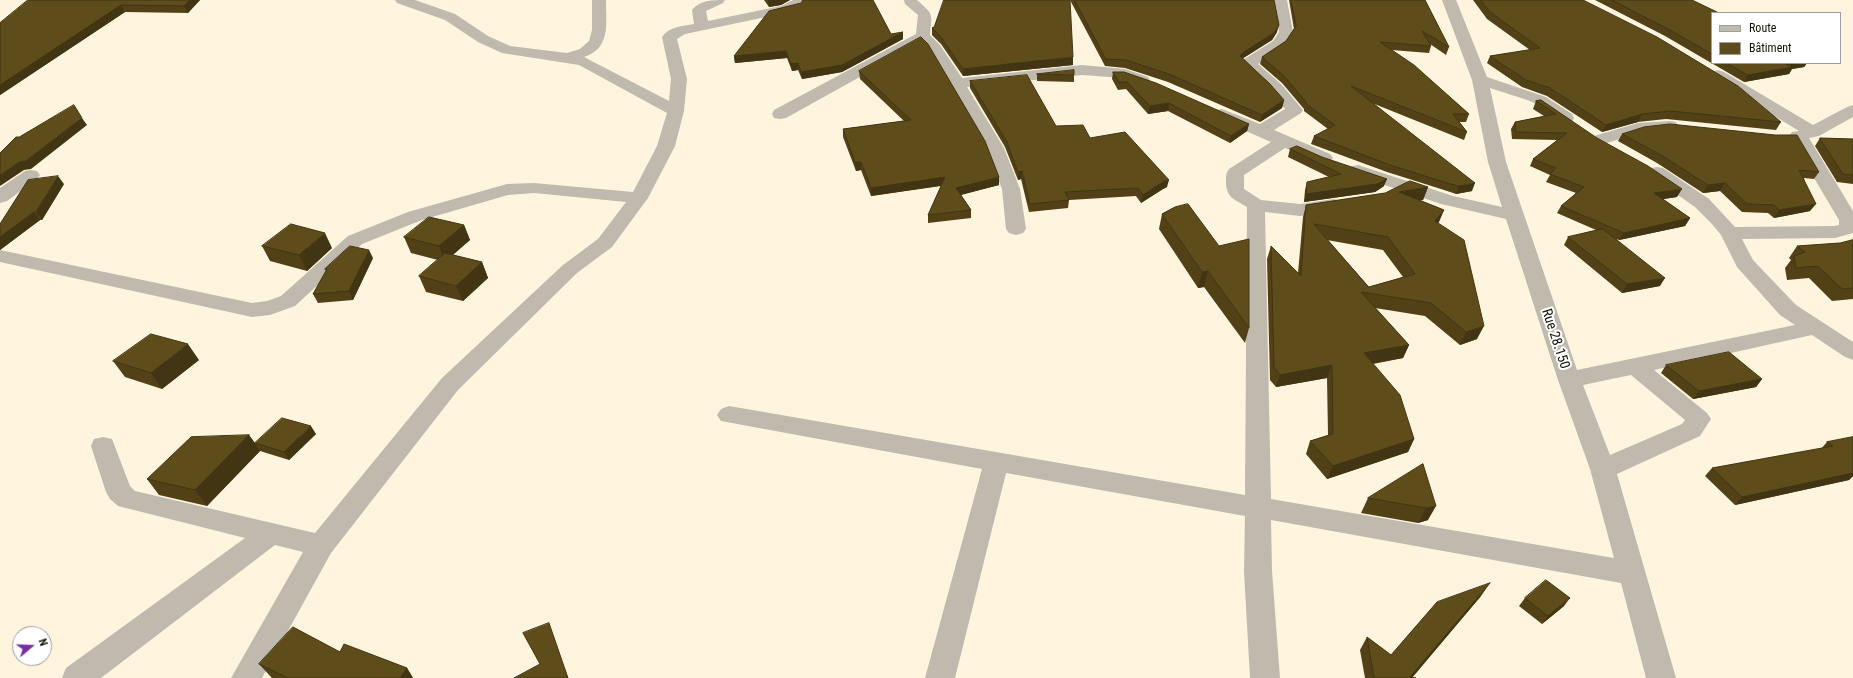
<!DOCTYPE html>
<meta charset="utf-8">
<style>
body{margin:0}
#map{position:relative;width:1853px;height:678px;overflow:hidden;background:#fff5de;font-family:"Roboto Condensed",sans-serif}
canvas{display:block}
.legend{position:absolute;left:1711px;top:12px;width:130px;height:52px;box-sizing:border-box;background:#fff;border:1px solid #a19f9b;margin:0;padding:5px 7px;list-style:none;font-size:12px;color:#130f05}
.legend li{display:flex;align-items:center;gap:8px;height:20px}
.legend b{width:20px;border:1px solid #a19f9b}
.north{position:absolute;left:12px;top:626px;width:40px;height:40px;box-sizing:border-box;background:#fff;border:1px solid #a19f9b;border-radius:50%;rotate:71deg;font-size:11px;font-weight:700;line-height:16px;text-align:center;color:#130f05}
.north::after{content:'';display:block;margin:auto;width:14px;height:18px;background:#782ea0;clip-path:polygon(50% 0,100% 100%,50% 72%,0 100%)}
</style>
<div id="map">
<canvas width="1853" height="678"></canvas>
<ul class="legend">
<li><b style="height:5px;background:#bfbaad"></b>Route</li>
<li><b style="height:11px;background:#5f4c1b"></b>Bâtiment</li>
</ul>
<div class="north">N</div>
</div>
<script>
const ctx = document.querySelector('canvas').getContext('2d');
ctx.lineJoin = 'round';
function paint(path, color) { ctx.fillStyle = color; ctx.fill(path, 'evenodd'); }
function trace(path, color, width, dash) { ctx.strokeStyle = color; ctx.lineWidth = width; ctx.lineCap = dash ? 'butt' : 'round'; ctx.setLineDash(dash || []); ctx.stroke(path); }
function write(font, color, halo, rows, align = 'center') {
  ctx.font = font + ' "Roboto Condensed",sans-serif'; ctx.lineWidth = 4; ctx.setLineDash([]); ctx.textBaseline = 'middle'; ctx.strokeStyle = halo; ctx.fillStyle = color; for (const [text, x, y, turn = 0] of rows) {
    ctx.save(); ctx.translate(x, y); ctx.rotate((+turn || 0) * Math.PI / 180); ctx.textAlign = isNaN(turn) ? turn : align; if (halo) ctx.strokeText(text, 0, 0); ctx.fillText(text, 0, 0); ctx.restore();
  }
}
paint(new Path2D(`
 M395,0H415L455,14L488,36L510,46L567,53L580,49L589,41L592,30V0H606C606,24 611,48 584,57L669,101L671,79L662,37C668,27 683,26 694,24L692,10C700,0 712,0 725,0L723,3L706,11L708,21L781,6L793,0H807L801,8L790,12L685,34L677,39L687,79L684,111L675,146L648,198L612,247L577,273L458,390L331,553L262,678H231L303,552L275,545L101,678H62L66,668L245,538L118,506L110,499L106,492L91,446L94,439L103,437L112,439L130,486L135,491L315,533L442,378L563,265L598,239L626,202L534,193L508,195L422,220L362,244L295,306L270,315L252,317L0,262V250L252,303L267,301L281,296L348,236L408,212L507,184L534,183L633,192L657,146L667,113L579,65L502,53L478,42L445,20L397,3Z
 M904,0H917C934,15 932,13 930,35L940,45L962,78L1082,65L1125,69L1148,77L1150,80L1148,83L1142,85L1123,78L1082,75L967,87L1004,148L1020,189L1026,229L1023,233L1016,235L1009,233L1006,229L1002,189L986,148L929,51L921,43L786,118L780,119L774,118L772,114L774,110L916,34L918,15L905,4Z
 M1273,0H1287L1293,32L1283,47L1258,64L1281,84L1303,110L1301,113L1274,130L1330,154L1333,158L1330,162L1324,163L1285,148L1244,175V189L1261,200L1300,204L1334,199L1341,201L1343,205L1341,209L1300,216L1265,212L1271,499L1614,558L1590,469L1558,380L1506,219L1441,204L1352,174L1349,170L1352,166L1358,165L1453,196L1502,207L1488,162L1472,80L1442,0H1456L1487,77L1546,97L1572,114L1574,118L1572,122C1556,125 1547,110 1534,103C1521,97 1504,93 1490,88L1506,162L1577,370L1795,325L1780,315L1737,267L1721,235L1712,224L1695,207L1651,176L1648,172L1651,168L1657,167L1663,168L1709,199L1735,227L1834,226L1839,225V220L1789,136L1792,132L1799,131L1712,78L1710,75L1712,72L1718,70L1724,72L1813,125L1847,107L1853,105V117L1819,136L1809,138L1853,211V233L1835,238L1742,239L1753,260L1796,305L1853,342V360L1845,357L1812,335L1654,370L1707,413L1711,419L1700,436L1617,474L1676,678H1646L1621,583L1271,520L1272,571L1280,678H1250L1244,571L1245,516L1006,473L955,678H925L982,469L721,421L717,415L721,409L729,406L1245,495L1247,207C1234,199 1226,198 1226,181C1226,176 1226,173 1229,169L1271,142L1216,118L1214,114L1216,110L1222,109L1260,124L1285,109L1269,90L1240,63L1243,60L1273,41L1279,32ZM1631,375L1685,420L1682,424L1610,455L1583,385Z
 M1670,121L1676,122L1678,126L1676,130L1640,133L1600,145L1594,144L1591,140L1594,136L1638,123Z
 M31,170L37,171L40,175L37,179L7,201L0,203V188L25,171Z`), '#bfbaad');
paint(new Path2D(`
 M37,0H200L188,13L125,12L0,95V23Z
 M764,0H790L781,5L769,7Z
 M1070,0H1274L1277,32L1272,40L1243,58L1284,100L1282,108L1260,122L1168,82L1125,68L1105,66Z
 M1289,0H1425L1449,47L1446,55L1430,44L1431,46L1429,53L1392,50L1469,114L1466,122H1459L1467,132L1464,140L1372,103L1472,191L1456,194L1444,190L1387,172L1311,144L1314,136L1328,129L1304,111V109L1282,83L1260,64L1262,57L1286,41L1294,29Z
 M1473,0H1583L1781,122L1776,130L1666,119L1638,122L1602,132L1547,96L1522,87L1487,63L1490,56L1530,50L1487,19Z
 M1595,0H1692L1712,13V63H1807L1804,67L1792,69L1789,74L1744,82L1665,36Z
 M934,27L1073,65L963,76L941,44L932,35V28Z
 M891,34L903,39L842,72L802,79L798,70L792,71L787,58L735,63L734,56Z
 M859,71L999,185L961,195L971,210V218L928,223V215L941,186L871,196L861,170L856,171L843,137V129L904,121L860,79Z
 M1113,72L1249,124L1247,131L1230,143L1168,111L1148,114L1126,89L1118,90L1112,79Z
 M1037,74L1074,75V82L1037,81Z
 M970,81L1056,126L1090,138L1167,187L1163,189L1141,203L1136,196L1069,200L1068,208L1029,212L1021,179L1018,180L1005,147L970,88Z
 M1541,100L1677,197L1663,199L1690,218L1685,226L1619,240L1616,239L1660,286L1622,293L1564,245L1568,237L1596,230L1557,213L1561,206L1576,193L1546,182L1550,175L1530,166L1533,159L1557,140L1512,139L1511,129L1515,122L1544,116L1533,109L1536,101Z
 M1622,134L1819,172L1814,179L1804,178L1810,211L1774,218L1768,213L1742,212L1720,191L1703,193L1657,163L1618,141Z
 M1820,138L1853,139V184L1837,182L1815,146Z
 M1290,149L1322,157L1384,186L1375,192L1304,202L1305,190L1307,182L1329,177L1288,157Z
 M64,184L42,220H40L0,250V224Z
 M1428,187L1423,200H1419L1444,210L1438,223L1477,339L1460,345L1425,316L1375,308L1409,345L1403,358L1373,364L1414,439L1408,452L1327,479L1306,454L1310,441L1328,435L1327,378L1276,387L1270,380L1267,259L1271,246L1298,273L1303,217L1306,205ZM1327,240L1383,250L1403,277L1369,287Z
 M1175,207L1249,328L1245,343L1204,287L1198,288L1159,229L1162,214Z
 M464,225L470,240L453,255L482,262L488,278L463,301L426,292L419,276L438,260L411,253L404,237Z
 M1853,240V299L1832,301L1809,278L1787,280L1785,268L1791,260L1789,258L1797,246L1840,243Z
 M262,246L332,248L307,271L270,261Z
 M373,258L353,300L318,303L313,294L326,271L325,269Z
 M199,360L162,389L125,377L113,361Z
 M1666,365L1762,379L1756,387L1693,399L1661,373Z
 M316,434L289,460L260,451L207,506L159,495L147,479L249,435L255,443Z
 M1853,437V476L1849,480L1735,505L1705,476L1712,468L1821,449L1827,442Z
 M1423,464L1428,520L1418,523L1361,513L1368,498Z
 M1481,596L1412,677L1416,678H1365L1360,650L1367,637L1391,655Z
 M1525,598L1564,606L1542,624L1519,606Z
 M340,652L407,668L413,678H272L271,677L259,664Z`), '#524117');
paint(new Path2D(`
 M190,0H200L188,13L184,6Z
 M768,0H790L781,5L769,7Z
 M121,5L125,12L0,95V85Z
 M1279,25L1277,32L1272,40L1242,59L1240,56L1244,52Z
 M903,32V39L842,72L802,79L801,72Z
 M786,51L787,58L735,63L734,56Z
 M1073,57V65L963,76V69Z
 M798,63V70L792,71L791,64Z
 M1790,63H1807L1804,67L1792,69L1789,74L1744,82L1748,75Z
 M1284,100L1282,108L1260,122L1262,115Z
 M1169,103L1168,111L1148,114L1150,106Z
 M1642,114L1638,122L1602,132L1606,125Z
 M82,118L87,125L31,169L24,170L0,186V175Z
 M1249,124L1247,131L1230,143L1231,136Z
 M855,162H861V170L856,171Z
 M1022,171L1021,179L1018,180V172Z
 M58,176L64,184L42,220L36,212Z
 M945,177V185L871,196V188Z
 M999,177V185L956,196V188Z
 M1387,179L1384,186L1375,192L1304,202L1306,194Z
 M1169,180L1167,187L1163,189L1141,203L1143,195L1164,181Z
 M1475,183L1472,191L1456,194L1459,186Z
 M1725,183L1720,191L1703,193L1708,185Z
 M1428,187L1423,200L1394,205L1399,192Z
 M1682,189L1677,197L1650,201L1654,193Z
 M1816,204L1810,211L1774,218L1779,210Z
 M1444,210L1439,222L1430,233L1435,221Z
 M34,212L40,220L0,250V237Z
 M1690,218L1685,226L1619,240L1624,233Z
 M464,225L470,240L445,261L439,246Z
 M325,233L332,248L307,271L299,255Z
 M369,250L373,258L353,300L349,291Z
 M482,262L488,278L463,301L456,286Z
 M1208,271L1204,287L1198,288L1202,272Z
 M1665,278L1660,286L1622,293L1627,284Z
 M1484,326L1477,339L1460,345L1466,332Z
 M188,344L199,360L162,389L151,373Z
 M1409,345L1403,358L1358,366L1364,353Z
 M1332,365L1327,378L1276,387L1280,375Z
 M1762,379L1756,387L1693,399L1699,391Z
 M311,426L316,434L289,460L284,452Z
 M249,435L260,451L207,506L195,490Z
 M1414,439L1408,452L1327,479L1333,466Z
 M1853,470V476L1849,480L1735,505L1742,497Z
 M1436,506L1428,520L1418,523L1426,508Z
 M1490,583L1481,596L1412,678H1409Z
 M1570,598L1564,606L1542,624L1548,616Z
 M407,668L413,678H400Z`), '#423513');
const building = new Path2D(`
 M28,0H190L184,6L121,5L0,85V23Z
 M803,0H873L891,34L903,32L842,65L801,72L798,63L791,64L786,51L734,56L769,11L801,3Z
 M944,0H1070L1073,57L963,69L941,37L932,28L934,27Z
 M1075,0H1274L1279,25L1274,33L1244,52L1240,56L1270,84L1284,100L1262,115L1169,74L1126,60L1106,59Z
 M1291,0H1425L1449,47L1422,31L1431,46L1380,42L1414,65L1469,114H1453L1467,132L1351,86L1475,183L1459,186L1447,183L1390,165L1314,136L1335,125L1306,104V102L1284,76L1262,57L1286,41L1296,26Z
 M1481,0H1583L1657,37L1738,86L1781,122L1670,111L1642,114L1606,125L1550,88L1526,80L1490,56L1540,48L1490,12Z
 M1612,0H1692L1719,13H1712V54L1668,29Z
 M921,37L928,44L985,141L999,177L956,188L971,210L928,215L945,177L871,188L861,162H855L843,129L911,120L859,71Z
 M1727,63H1790L1786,64L1793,67L1748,75Z
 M1074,70V75L1037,74Z
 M1113,72H1124L1156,83L1249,124L1231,136L1169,103L1150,106L1127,82H1119Z
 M1027,75L1056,126L1083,125L1090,138L1125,132L1169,180L1164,181L1143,195L1138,188L1065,192L1069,200L1030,204L1022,171L1018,172L1006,140L970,81Z
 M1541,100L1597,138L1648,166L1682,189L1654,193L1690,218L1624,233L1561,206L1584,187L1550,174L1556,168L1533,159L1567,133L1516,132L1515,122L1556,114L1536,101Z
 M74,105L82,118L26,161L19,162L0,175V153L16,137H19Z
 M1670,124L1775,135H1797L1819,172L1799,170L1816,204L1779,210L1774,205L1747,204L1725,183L1708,185L1661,155L1622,134L1644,127Z
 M1820,138L1853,139V175L1843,174Z
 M1297,146L1322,157L1387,179L1377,184L1306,194L1307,182L1341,174L1290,149Z
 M58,176L36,212H34L0,237V224L28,180Z
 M1410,181L1428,187L1399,192L1444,210L1435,221L1464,240L1484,326L1466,332L1431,303L1361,292L1409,345L1364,353L1400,395L1414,439L1333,466L1310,441L1333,434L1332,365L1280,375L1274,367L1271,246L1301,276L1306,205L1385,193ZM1314,224L1388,237L1415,274L1369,287Z
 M1188,204L1219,246L1249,239V328L1208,271L1202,272L1162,214L1175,207Z
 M429,217L464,225L439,246L404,237Z
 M291,224L325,233L299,255L262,246Z
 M1603,229L1665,278L1627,284L1568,237Z
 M1853,240V288L1842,289L1818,266L1796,268L1794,256L1805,252L1797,246L1840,243Z
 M350,246L369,250L349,291L313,294L327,269H325Z
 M445,253L482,262L456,286L419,276Z
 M151,334L188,344L151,373L113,361Z
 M1729,352L1762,379L1699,391L1666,365Z
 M282,418L311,426L284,452L255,443Z
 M249,435L195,490L147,479L191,437Z
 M1853,437V473L1742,497L1712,468L1833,446L1827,442Z
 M1423,464L1436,506L1426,508L1368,498Z
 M1546,580L1570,598L1548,616L1525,598Z
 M1490,583L1410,677L1416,678H1374L1367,637L1391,655L1437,602Z
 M549,623L568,678H514L540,664L523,633Z
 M293,627L340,652L344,644L407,668L400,678H288L259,664Z`);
paint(building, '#5f4c1b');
trace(building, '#423513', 1);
write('14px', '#130f05', '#fff', [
 ["Rue 28.150",1555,339,72]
]);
</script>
